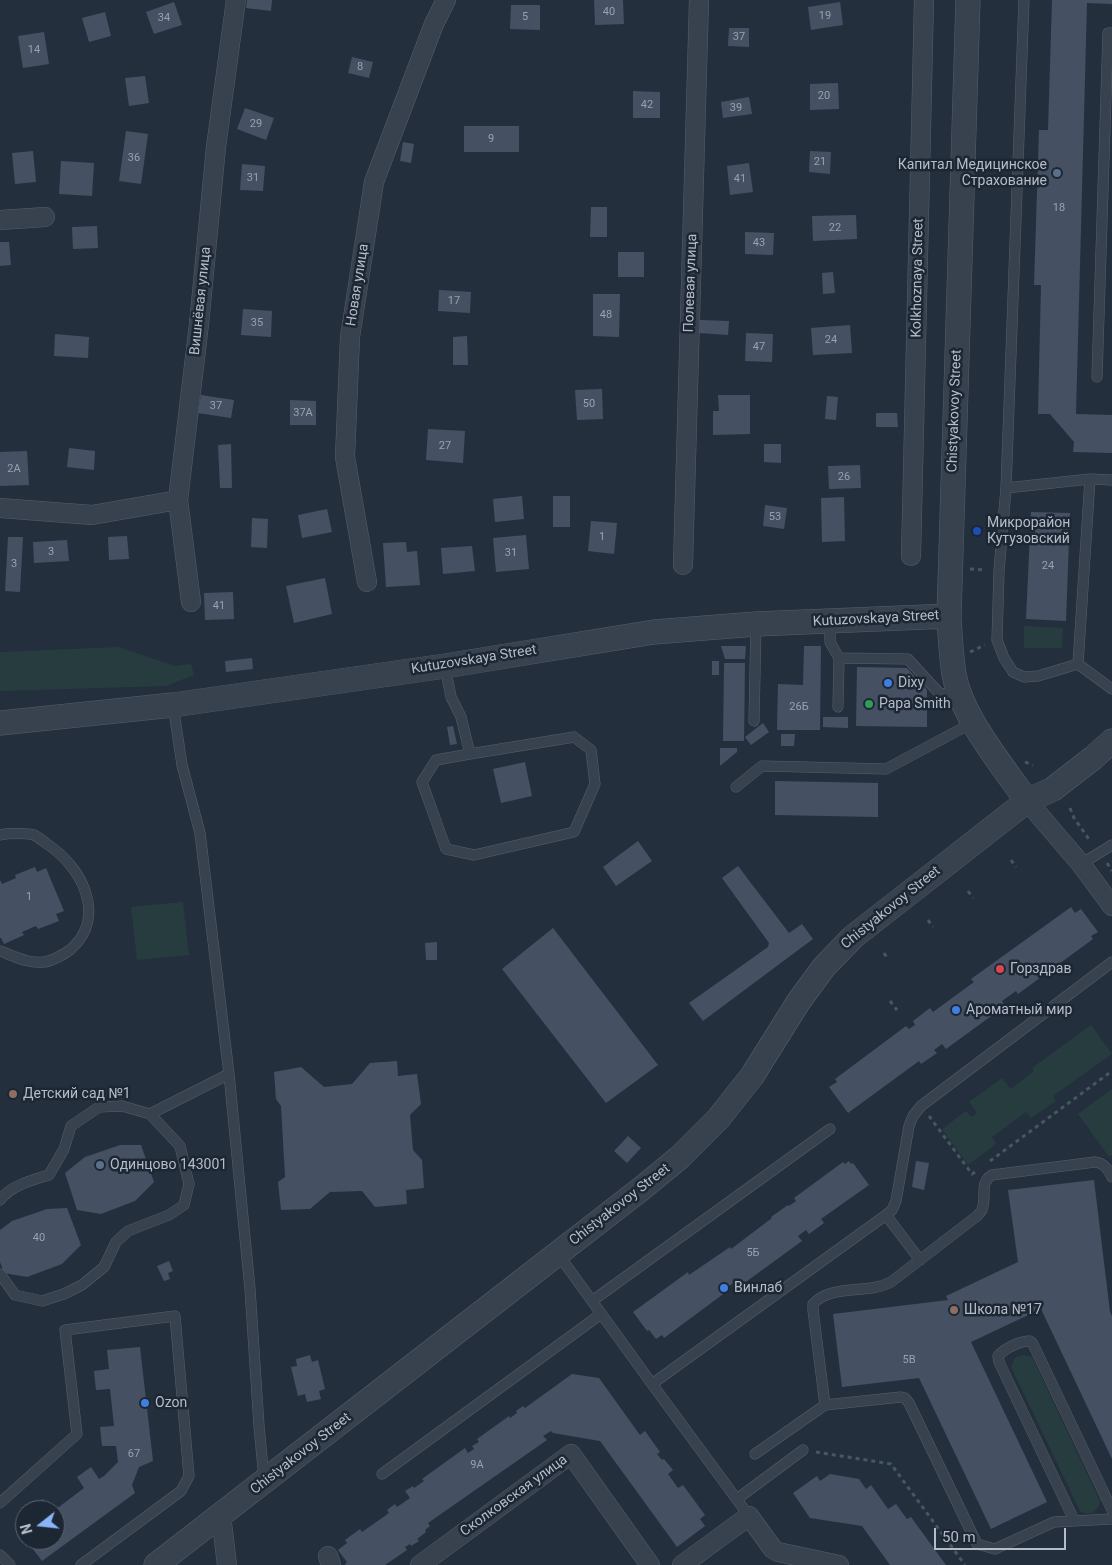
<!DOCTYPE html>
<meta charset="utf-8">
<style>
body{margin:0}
#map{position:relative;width:1112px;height:1565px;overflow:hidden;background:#242f3e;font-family:Roboto,sans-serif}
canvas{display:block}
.north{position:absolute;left:15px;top:1500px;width:50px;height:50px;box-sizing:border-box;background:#1d2633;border:1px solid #59626f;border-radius:50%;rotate:254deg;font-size:14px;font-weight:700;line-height:20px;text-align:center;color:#b4bcc9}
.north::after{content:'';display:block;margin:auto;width:18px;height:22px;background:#8ab4f8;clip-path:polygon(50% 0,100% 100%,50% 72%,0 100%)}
.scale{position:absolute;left:934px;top:1528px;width:132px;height:22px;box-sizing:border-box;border:2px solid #b4bcc9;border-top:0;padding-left:6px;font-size:15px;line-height:18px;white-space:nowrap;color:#b4bcc9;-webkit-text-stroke:4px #1d2633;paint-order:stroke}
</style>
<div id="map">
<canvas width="1112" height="1565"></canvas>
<div class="north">N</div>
<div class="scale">50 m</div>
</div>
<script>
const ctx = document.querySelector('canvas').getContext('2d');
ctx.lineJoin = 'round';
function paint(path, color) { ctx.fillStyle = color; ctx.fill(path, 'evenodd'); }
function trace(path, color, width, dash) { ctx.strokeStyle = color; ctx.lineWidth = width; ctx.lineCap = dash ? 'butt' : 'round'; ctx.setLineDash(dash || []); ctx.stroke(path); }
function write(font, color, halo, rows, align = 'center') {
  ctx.font = font + ' Roboto,sans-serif'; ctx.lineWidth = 5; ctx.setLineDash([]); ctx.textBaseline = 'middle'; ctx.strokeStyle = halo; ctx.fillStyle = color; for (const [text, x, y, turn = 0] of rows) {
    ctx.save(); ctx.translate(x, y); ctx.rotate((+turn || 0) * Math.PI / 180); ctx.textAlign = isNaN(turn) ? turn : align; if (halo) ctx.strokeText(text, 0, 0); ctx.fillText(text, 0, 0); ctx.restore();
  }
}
paint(new Path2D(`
 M1024,626L1063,628L1062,648H1024Z
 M119,647L175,666L191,664L194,675L166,686L0,691V652Z
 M183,902L189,955L137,960L131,907Z
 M1091,1025L1112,1054L1053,1096L1056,1101L1031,1118L1026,1112L992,1137L996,1144L968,1165L942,1129L966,1111L971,1117L977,1113L969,1102L1002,1078L1011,1089L1034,1071L1032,1068Z
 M1112,1089V1155L1109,1157L1078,1114Z
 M1023,1355L1032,1357L1100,1501C1098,1512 1089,1517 1080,1511L1011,1367L1015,1358Z`), '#263c3f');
paint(new Path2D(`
 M247,0H272L271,11L246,8Z
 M594,0H623L624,24L595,25Z
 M1052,0H1112V4L1087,3L1076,414L1112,415V453L1073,452L1074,442L1050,414H1038L1041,285H1034L1039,130H1048Z
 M174,2L182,25L154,34L146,12Z
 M840,2L843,25L811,30L808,7Z
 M511,5H540V30L510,29Z
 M105,12L111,36L89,42L82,18Z
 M729,28H749V47L728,46Z
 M44,32L49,64L23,68L18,36Z
 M352,57L373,62L369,78L348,73Z
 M145,76L149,103L129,106L125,78Z
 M838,83L839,109L810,110V84Z
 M633,91L660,92V118H633Z
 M749,97L752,114L723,118L721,102Z
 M245,108L274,118L266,140L237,129Z
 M464,126H519V152H464Z
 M126,131L148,134L141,184L119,181Z
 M403,142L414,144L411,163L400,161Z
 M33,151L36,182L15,184L12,153Z
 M810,151L831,152L830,174L809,172Z
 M61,161L94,163L92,196L59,194Z
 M749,163L753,192L730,195L727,166Z
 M242,164L265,166L263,191L240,190Z
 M591,207H607V237H590Z
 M856,215L857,239L813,241L812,216Z
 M97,226L98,248L73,249L72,227Z
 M745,232L774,233L773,255L745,254Z
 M0,242H9L11,265L0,266Z
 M618,252H644V277H618Z
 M833,272L835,293L823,294L822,273Z
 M439,290L471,292L470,313L438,311Z
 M593,294H620L619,337L593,336Z
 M243,309L272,311L271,337L241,335Z
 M700,320L729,321L728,335L699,333Z
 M850,325L852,353L813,355L811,328Z
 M746,333L773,334L772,362L745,361Z
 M55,334L89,337L88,358L54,356Z
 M467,336L468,365H453V337Z
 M602,389L603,419L577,420L575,390Z
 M201,395L234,400L231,418L198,413Z
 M718,395H750V434L713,435V411H719Z
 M827,396L838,397L836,420L825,419Z
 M290,400L316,401V425H290Z
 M876,413H897L898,427H876Z
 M428,429L465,431L463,463L426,460Z
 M231,444L232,488H220L218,445Z
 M764,444H781V463L764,462Z
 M69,448L95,451L94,470L67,467Z
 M27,451L29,485L0,486V452Z
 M860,465L861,488L829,489L828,466Z
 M522,496L524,519L495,522L493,499Z
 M553,496H570V527H553Z
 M844,497L845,541L822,542L821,498Z
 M765,505L787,508L784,529L763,526Z
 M327,509L332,532L302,538L298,515Z
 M1031,512L1070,513L1066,621L1026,619Z
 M252,518L268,519L267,548L251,547Z
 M591,521L617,523L614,554L588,551Z
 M526,535L529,569L496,572L493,538Z
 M127,536L129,559L109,560L108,537Z
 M8,537H23L20,592L5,591Z
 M67,540L69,561L34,563L33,542Z
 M406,542L407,552L417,551L420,585L386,587L383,543Z
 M472,546L475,571L443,574L441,548Z
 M325,578L332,614L294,623L286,586Z
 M233,592L234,619L205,620L204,593Z
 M721,646H746L745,659H725Z
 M804,646H821L820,730H777L778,684L803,685Z
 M252,658L253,669L226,672L225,661Z
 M712,661H719V675H712Z
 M724,663H745L744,741H723Z
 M857,667L907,668L927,690V727L856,726Z
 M823,717H848V728L823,727Z
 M763,723L769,732L751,745L745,737Z
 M453,726L457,744L450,745L447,727Z
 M781,734H795L794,746H781Z
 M720,748H737V752L720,766Z
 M525,762L532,796L501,803L493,769Z
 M775,781L878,783V817L775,815Z
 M638,841L652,861L616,886L603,867Z
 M738,866L789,933L802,924L813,939L703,1021L689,1003L768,947L769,943L722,878Z
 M35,867L37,872L46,868L64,911L56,914L59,921L38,929L36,926L22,932L24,935L4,944L1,938H0V880L2,884L16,878L15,875Z
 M1071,907L1075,913L1081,909L1098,932L1091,936L1093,939L1018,994L1016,991L1002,1001L1005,1006L946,1049L942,1044L934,1050L937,1053L921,1064L919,1061L848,1113L829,1087L837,1082L835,1079L906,1026L909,1029L915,1025L913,1021L930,1008L933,1012L974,982L971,979Z
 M553,928L658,1065L606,1103L502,969Z
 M437,942V960H426L425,943Z
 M397,1061L398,1076L417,1074L421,1104L410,1115L413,1150L422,1160L424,1188L406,1190L407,1204L375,1207L362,1191L330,1192L310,1209L281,1210L278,1182L285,1177L281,1106L276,1099L274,1072L301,1067L324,1087L352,1084L370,1063Z
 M628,1136L641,1148L627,1163L614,1151Z
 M120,1145H141L154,1182L135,1201L101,1214L77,1210L65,1173L85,1157Z
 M849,1161L851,1164L853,1163L869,1185L821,1219L824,1223L809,1234L806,1230L798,1236L802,1241L743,1284L739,1279L725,1289L726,1292L664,1338L662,1335L656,1339L649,1330L647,1331L633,1312L688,1272L689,1275L730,1247L731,1249L772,1218L771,1217L788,1205L789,1206L796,1201L794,1198L843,1162L845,1164Z
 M916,1161L929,1163L924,1190L912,1187Z
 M1094,1180L1110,1312L1112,1316V1459L1041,1309L971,1342L1047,1502L991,1529L919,1378L842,1387L833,1314L948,1300L946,1296L1018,1262L1008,1190Z
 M67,1208L81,1245L62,1264L27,1277L4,1273L0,1262V1230L12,1221L47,1209Z
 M169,1261L173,1271L168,1273L170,1279L164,1281L157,1266Z
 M140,1347L153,1461L139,1467L132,1485L135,1493L42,1561L26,1540H55V1510L84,1488L77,1477L91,1467L99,1479L104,1476L118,1462L116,1446H102L100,1427L114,1426L110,1389L96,1390L94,1371L109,1369L107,1350Z
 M310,1355L312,1362L318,1360L325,1389L319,1391L321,1399L307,1402L305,1394L298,1396L291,1367L297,1366L296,1359Z
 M572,1374L599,1378L640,1435L645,1431L660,1452L657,1454L662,1460L664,1459L673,1470L668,1474L678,1488L683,1485L705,1515L700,1519L705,1526L677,1547L600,1441L553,1433L551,1431L543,1436L547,1440L428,1523L430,1526L425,1530L426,1532L417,1539L419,1541L411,1546L410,1544L405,1547L407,1550L385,1565H346L345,1564L347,1562L338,1550L347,1543L345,1540L360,1529L362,1532L389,1513L387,1510L395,1504L397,1507L410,1498L405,1491L413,1486L414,1488L424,1481L422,1479L465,1448L468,1453L474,1449L472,1446L479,1442L477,1439L509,1416L510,1418L517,1413L516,1411L523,1406L525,1408Z
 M830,1474L859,1479L866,1489L871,1485L888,1509L896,1504L907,1519L911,1517L946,1565H890L862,1526L810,1518L793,1493L817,1476L820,1481Z
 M43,1499L51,1510H27Z`), '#455162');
const service = new Path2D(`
 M1097,377L1108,33H1112
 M1090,479L1112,480
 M1006,488L1090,479L1078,664L1038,676L1024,677L1013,672L1004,658L997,640L999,571L1006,488L1024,0
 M830,621V642L839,658L838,707
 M839,658L908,659L940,694L960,692
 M1078,664L1112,689
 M445,666L451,697L461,717L470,754L574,737L591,750L595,784L574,832L474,855L446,849L422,782L436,760L470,754
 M173,705L182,765L200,833L229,1074L250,1289L259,1426L264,1479
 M754,721L756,624
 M736,787L762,766L886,769L974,722
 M0,835C7,833 27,833 34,835C38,837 43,841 47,844C81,866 108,916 71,949C65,954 52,961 44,962C28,964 14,956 0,951
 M1081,864L1112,845
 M0,1200C11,1185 33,1180 49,1175L64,1149L71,1126L99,1107L122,1106L150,1114L229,1074
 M886,1215L920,1260
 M558,1254L652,1384L886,1215L892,1210L896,1201L909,1126L913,1116L921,1106L1112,962
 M0,1274L15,1295L42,1301L64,1294L82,1285L104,1267L116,1242L128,1231L169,1215L184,1205L189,1184L180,1146L150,1114
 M592,1301L830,1129
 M652,1384L749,1516
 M825,1405L813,1310V1304C833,1283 867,1295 891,1282L977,1216C980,1213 983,1210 983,1206C986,1194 980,1182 992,1175L1095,1162C1104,1163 1108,1169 1112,1177
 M755,1454L825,1405L901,1397L905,1398L909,1403L977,1544L995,1549L1054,1522L1112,1519
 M382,1474L601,1314
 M737,1499L803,1450
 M0,1503L77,1434L65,1330L175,1316L189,1476L181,1491L81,1565
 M1074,1520L999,1362L998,1356C1005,1348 1020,1341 1030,1341L1033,1344L1112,1510
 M0,1555L10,1565`);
const minor = new Path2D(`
 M0,220L45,217
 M0,508L92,515L178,500
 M911,556L924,0
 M683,565L699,0
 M367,582L345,457L350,337L374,182L434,24L446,0
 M191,602L178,500L199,324L216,147L236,0
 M1027,801L1081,864L1112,906
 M221,1515L227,1565
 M328,1556L331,1565
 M420,1565L571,1454L650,1565
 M682,1565L749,1516L773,1549L778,1552L839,1565`);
const tertiary = new Path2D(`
 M968,0L949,616C950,635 951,655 954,674C961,716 1002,765 1027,801
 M0,723L173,705L445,666L654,632L756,624L949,616
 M156,1565L641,1189L680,1157L718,1119L752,1076L799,1001L824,967L853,937L1027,801L1053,789L1093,758L1112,741`);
trace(service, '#565f6c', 11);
trace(minor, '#565f6c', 20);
trace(tertiary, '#565f6c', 25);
trace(new Path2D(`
 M970,569L986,570
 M970,652L985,645
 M1025,762L1033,765
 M1070,808L1074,818L1091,842
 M1011,860L1016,867
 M1107,863L1112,871
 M968,891L973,898
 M928,920L933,927
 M884,953L888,959
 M890,1001L897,1010
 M929,1116L972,1174L975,1172
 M990,1161L1112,1071
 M816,1452L891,1464L965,1565`), '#44595c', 3, [4, 4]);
trace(service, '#38414e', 10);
trace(minor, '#38414e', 19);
trace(tertiary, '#38414e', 24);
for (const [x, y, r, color] of [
 [1057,173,5,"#5c6f8a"],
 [977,531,5,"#1a4fb4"],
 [888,683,5,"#3f7fe0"],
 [869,704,5,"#2e9e5b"],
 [1000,969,5,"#e0444e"],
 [956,1010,5,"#3f7fe0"],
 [13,1094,5,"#8d6e63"],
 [100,1165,5,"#5c6f8a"],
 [724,1288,5,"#3f7fe0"],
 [954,1310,5,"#8d6e63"],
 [145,1403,5,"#3f7fe0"]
]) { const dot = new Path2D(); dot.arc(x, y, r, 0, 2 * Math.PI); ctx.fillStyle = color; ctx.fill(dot); trace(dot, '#1d2633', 2); }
write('11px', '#98a1af', null, [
 ["40",609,12],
 ["19",825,16],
 ["5",525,17],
 ["34",164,18],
 ["37",739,37],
 ["14",34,50],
 ["8",360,67],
 ["20",824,96],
 ["42",647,105],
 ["39",736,108],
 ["29",256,124],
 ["9",491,139],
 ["36",134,158],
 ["21",820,162],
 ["31",253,178],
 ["41",740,179],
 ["18",1059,208],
 ["22",835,228],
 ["43",759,243],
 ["17",454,301],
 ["48",606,315],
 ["35",257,323],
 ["24",831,340],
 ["47",759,347],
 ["50",589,404],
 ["37",216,406],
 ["37А",303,413],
 ["27",445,446],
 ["2А",14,469],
 ["26",844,477],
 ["53",775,517],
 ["1",602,537],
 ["3",51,552],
 ["31",511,553],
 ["3",14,564],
 ["24",1048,566],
 ["41",219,606],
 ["26Б",799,707],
 ["1",29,897],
 ["40",39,1238],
 ["5Б",753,1253],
 ["5В",909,1360],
 ["67",134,1454],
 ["9А",477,1465]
]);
write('14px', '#b4bcc9', '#1d2633', [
 ["Капитал Медицинское",1047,165,"right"],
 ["Страхование",1047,181,"right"],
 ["Микрорайон",987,523],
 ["Кутузовский",987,539],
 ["Dixy",898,683],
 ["Papa Smith",879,704],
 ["Горздрав",1010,969],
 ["Ароматный мир",966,1010],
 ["Детский сад №1",23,1094],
 ["Одинцово 143001",110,1165],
 ["Винлаб",734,1288],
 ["Школа №17",964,1310],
 ["Ozon",155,1403]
], 'left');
write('14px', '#b4bcc9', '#1d2633', [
 ["Kolkhoznaya Street",918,278,-89],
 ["Полевая улица",691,283,-88],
 ["Новая улица",358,285,-81],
 ["Вишнёвая улица",201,301,-84],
 ["Chistyakovoy Street",955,411,-88],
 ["Kutuzovskaya Street",876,619,-3],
 ["Kutuzovskaya Street",474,660,-9],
 ["Chistyakovoy Street",891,908,-39],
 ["Chistyakovoy Street",620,1205,-38],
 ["Chistyakovoy Street",301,1454,-38],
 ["Сколковская улица",514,1496,-36]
]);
</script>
